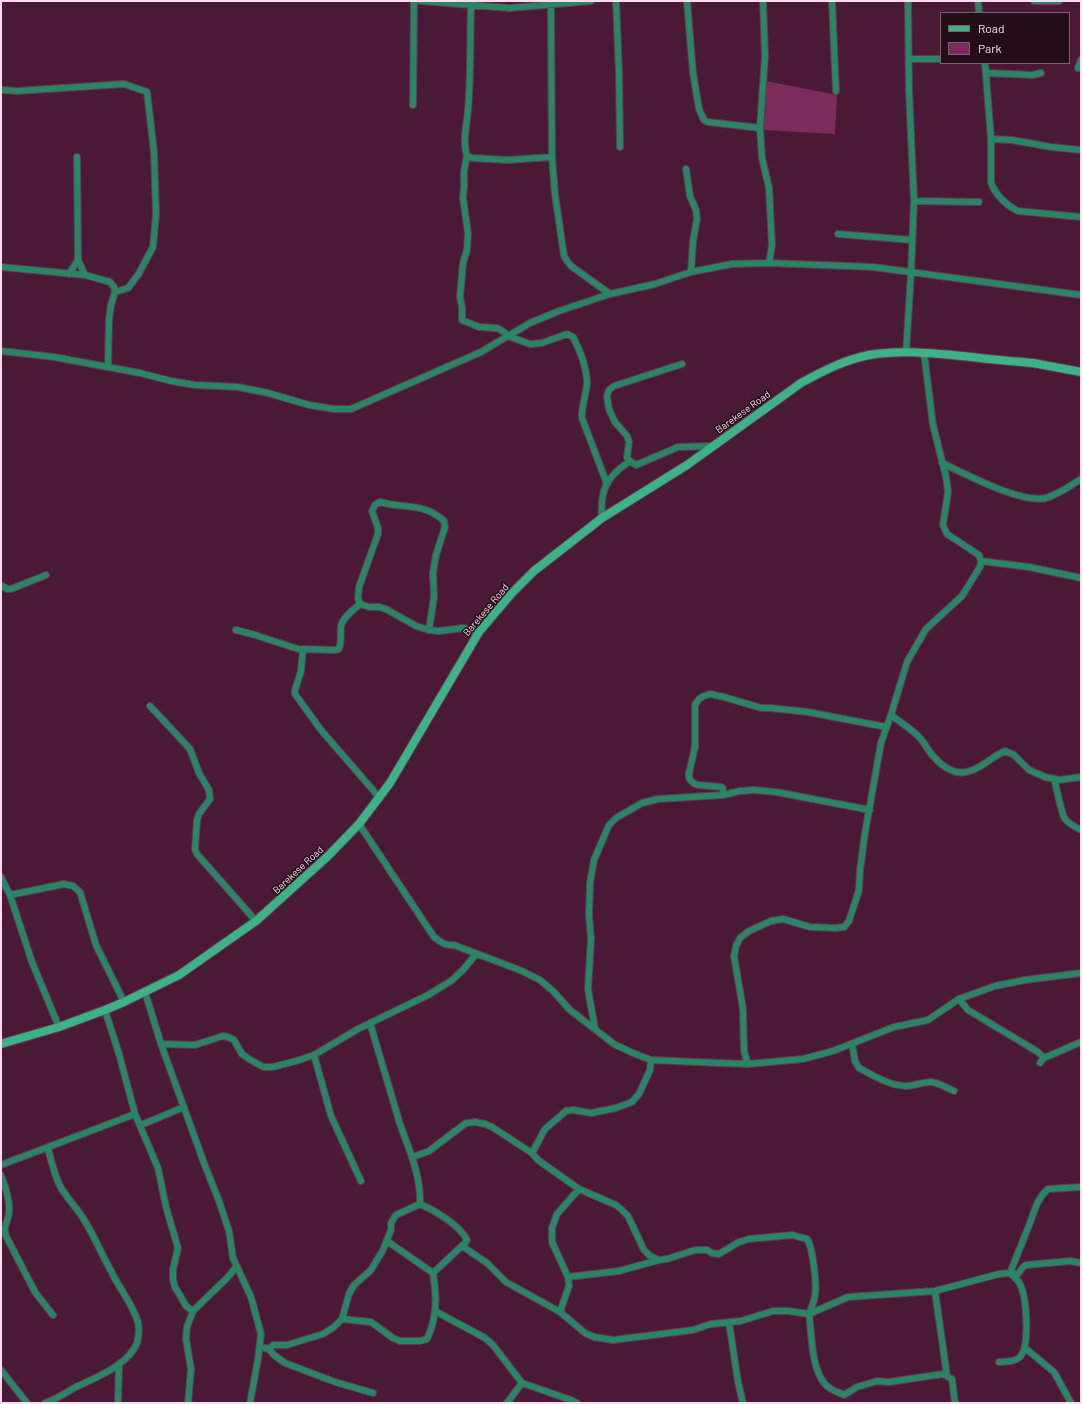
<!DOCTYPE html>
<style>
body{margin:0}
#map{position:relative;width:1082px;height:1404px;overflow:hidden;background:#491936;font-family:Barlow,sans-serif}
canvas{display:block}
.frame{position:absolute;inset:0;border:2px solid #fedeee;pointer-events:none}
.legend{position:absolute;left:940px;top:12px;width:130px;height:52px;box-sizing:border-box;background:#220d19;border:1px solid #7a616e;margin:0;padding:5px 7px;list-style:none;font-size:12px;color:#fedeee}
.legend li{display:flex;align-items:center;gap:8px;height:20px}
.legend b{width:20px;border:1px solid #7a616e}
</style>
<div id="map">
<canvas width="1082" height="1404"></canvas>
<div class="frame"></div>
<ul class="legend">
<li><b style="height:5px;background:#3db188"></b>Road</li>
<li><b style="height:11px;background:#7c2b5d"></b>Park</li>
</ul>
</div>
<script>
const ctx = document.querySelector('canvas').getContext('2d');
ctx.lineJoin = 'round';
function paint(path, color) { ctx.fillStyle = color; ctx.fill(path, 'evenodd'); }
function trace(path, color, width, dash) { ctx.strokeStyle = color; ctx.lineWidth = width; ctx.lineCap = dash ? 'butt' : 'round'; ctx.setLineDash(dash || []); ctx.stroke(path); }
function write(font, color, halo, rows, align = 'center') {
  ctx.font = font + ' Barlow,sans-serif'; ctx.lineWidth = 3; ctx.setLineDash([]); ctx.textBaseline = 'middle'; ctx.strokeStyle = halo; ctx.fillStyle = color; for (const [text, x, y, turn = 0] of rows) {
    ctx.save(); ctx.translate(x, y); ctx.rotate((+turn || 0) * Math.PI / 180); ctx.textAlign = isNaN(turn) ? turn : align; if (halo) ctx.strokeText(text, 0, 0); ctx.fillText(text, 0, 0); ctx.restore();
  }
}
paint(new Path2D(`
 M766,81L837,95L835,134L763,130Z`), '#7c2b5d');
const street = new Path2D(`
 M420,1L510,8L591,1
 M616,1L619,73L620,147
 M687,1L693,73L699,109L704,120L708,122L760,128
 M763,1L765,56L760,128L762,158L769,188L772,245L769,263
 M832,1L836,91
 M978,1L979,13
 M1034,1H1059
 M471,4C470,39 471,75 468,110C467,124 462,142 467,156L472,158L508,160L552,157
 M551,5L552,157L555,194L564,256L567,261L571,266L610,294
 M909,59H941
 M985,63L991,139V183C996,195 1006,205 1018,211L1081,217
 M1078,68L1081,60
 M986,73L1033,75L1041,73
 M1,90L17,91L124,84L147,92L154,152L156,214L153,247L138,275L128,288L115,292
 M413,105L414,1
 M991,139L1012,140L1051,147L1081,150
 M467,156L464,171V187L463,198L468,233L467,250L463,263L460,297L462,307V320L479,327L497,328L504,332L508,336L530,344L542,343L567,334L573,337C580,350 586,366 587,381C587,394 581,406 582,418L607,484
 M77,157L78,260L85,275
 M686,169L690,196L696,210L697,219L693,241L691,272
 M914,201L979,202
 M838,234L912,240
 M1,267L85,275L110,282L114,287L115,292L111,305L109,319L108,367
 M69,274L78,260
 M1,351L54,357L140,373L171,381L195,385L238,387L268,393L309,405L334,409H351L481,352L530,323L559,311L610,294L655,284L691,272L732,264L769,263L873,267L1081,295
 M906,353L911,273L914,201L909,91L908,1
 M682,364L614,386L609,390L607,396L609,409L615,422L627,436L629,442L627,458L630,461L636,465L678,447L713,446
 M942,463C966,474 1021,504 1046,498C1059,494 1070,486 1081,479
 M602,518C600,490 606,477 630,461
 M981,561L1029,567L1081,578
 M1,585L7,589H11L46,575
 M236,630L255,635L298,649L335,650L339,649C342,641 340,634 341,626C343,617 354,609 360,604
 M429,630L434,597L433,573L436,555L445,527L444,521C424,502 404,509 380,502L375,505L372,511L378,528V534L359,587L358,598L360,604L369,607H379L386,609L416,626L429,630L439,631L463,628L479,632
 M303,649L301,671L295,690V694L321,730L379,797
 M150,706L190,749L199,773L209,790L210,799L199,814L197,820L195,849L197,854L256,921
 M891,715C901,723 912,729 920,738C924,742 926,747 929,751C939,764 953,777 970,771C983,767 993,756 1005,751L1014,755L1029,770L1045,777L1059,780L1081,777
 M1054,779C1057,788 1061,813 1065,819C1069,824 1075,827 1081,830
 M723,795V788L721,787L698,785L693,783L689,778V773L695,747V705L699,699L704,696L710,694L724,697L761,708H771L808,712L886,727
 M359,824L434,937C441,942 445,946 454,945L522,971L540,980L553,991L570,1010L614,1044L633,1053L651,1060L720,1063L748,1064L803,1059L833,1051L894,1027L928,1020L959,999L995,986L1025,980L1081,973
 M1,877L10,895L32,962L59,1027
 M10,895L64,884L73,886L80,892L96,945L124,1002
 M145,992L161,1044L204,1163L219,1201L229,1231L233,1258L251,1297L261,1334L258,1359L250,1403
 M959,999L968,1010L1038,1052L1044,1058
 M105,1010L119,1054L135,1114L158,1168L166,1207L178,1248L173,1269V1280L175,1287L186,1306L193,1311
 M370,1023C380,1057 390,1090 400,1124C409,1150 421,1175 420,1204
 M595,1029L588,989L591,939L589,916L590,883L594,860L609,825L616,818L642,803L658,799L723,795L740,791L754,790L776,792L870,810
 M161,1044L195,1045L223,1036L228,1037L234,1040L242,1054L249,1059L263,1067H273L296,1061L314,1055L358,1029L428,995L451,981L463,970L476,954
 M852,1044L855,1061L859,1068C874,1076 888,1085 906,1086C915,1086 922,1082 930,1082C938,1082 947,1088 954,1091
 M314,1055L331,1116L361,1181
 M1040,1063L1044,1058L1081,1042
 M748,1064L744,1051L743,1009L734,956L736,946L740,938L749,931L771,921L783,919L810,927L836,928L844,927L849,921L859,890L860,870L865,833L881,743L891,715L907,662L926,629L962,596L980,567L981,561L979,555L947,534L943,525L948,492L946,477L933,425L924,353
 M141,1125L184,1107
 M532,1153L545,1129L566,1111L573,1110L591,1113L616,1108L632,1102L639,1094L650,1070L651,1060
 M413,1157L429,1151L466,1123L475,1122L485,1124L492,1127L532,1153L538,1160L579,1189L616,1205L621,1209L628,1216L644,1250L650,1256L659,1260L667,1259L695,1250H707L712,1253L719,1254L739,1242L749,1239L792,1235L807,1239C813,1248 817,1285 815,1296C814,1302 811,1309 809,1314L848,1297L935,1291L999,1274L1010,1273L1018,1274L1023,1267L1026,1265L1070,1261L1081,1263
 M1,1165L135,1114
 M1,1175C5,1187 10,1199 9,1212C9,1221 2,1226 6,1236L35,1292L53,1315
 M462,1246L487,1263L506,1282L560,1312L585,1333L594,1337L613,1340L693,1330L711,1324L741,1321L773,1311H789L809,1314C812,1335 811,1368 825,1384C830,1390 838,1392 844,1395L857,1387L877,1381L889,1382L943,1374L952,1379L955,1403
 M568,1277L619,1271L659,1260
 M935,1291L947,1376
 M435,1311L485,1338L493,1345L522,1383L571,1400L577,1403
 M560,1312L569,1286L568,1277L552,1242V1228L557,1214L579,1189
 M342,1319L371,1322L393,1338L400,1341H420L427,1339C437,1319 437,1295 433,1273L387,1241
 M729,1322L738,1382L743,1403
 M265,1348L269,1349L274,1355L285,1363L335,1382L373,1393
 M1025,1348L1054,1372L1071,1403
 M269,1349L273,1345H287L323,1334L334,1327L342,1319L349,1294L354,1285L371,1270L383,1250L391,1230V1223L396,1215L420,1204C434,1210 460,1225 467,1240L465,1243L433,1273
 M999,1362C1005,1362 1015,1362 1020,1357C1030,1346 1027,1298 1020,1284C1018,1280 1013,1276 1010,1273C1016,1258 1022,1243 1028,1228C1034,1214 1036,1199 1048,1189L1081,1187
 M1,1370L27,1403
 M45,1403C56,1399 64,1394 74,1388C94,1378 128,1366 137,1343C139,1337 139,1328 138,1322C132,1303 119,1288 111,1271C101,1253 94,1235 83,1218C76,1207 66,1197 60,1186C54,1174 51,1160 48,1148
 M118,1403L119,1364
 M188,1403L191,1369L186,1339L187,1327L193,1311L228,1277L236,1267
 M507,1403L522,1383`);
const secondary = new Path2D(`
 M1,1044L59,1027L105,1010L124,1002L179,975L256,921L328,856L359,824L390,783L479,632L512,593L534,571L602,518L687,465L801,383C823,371 844,360 869,355C903,349 938,354 972,357C992,360 1013,361 1033,363C1049,366 1065,369 1081,372`);
trace(street, '#663953', 8);
trace(secondary, '#663953', 10);
trace(street, '#288565', 6);
trace(secondary, '#3db188', 8);
write('10px', '#fedeee', '#220d19', [
 ["Barekese Road",743,412,-36],
 ["Barekese Road",486,610,-50],
 ["Barekese Road",298,870,-43]
]);
</script>
